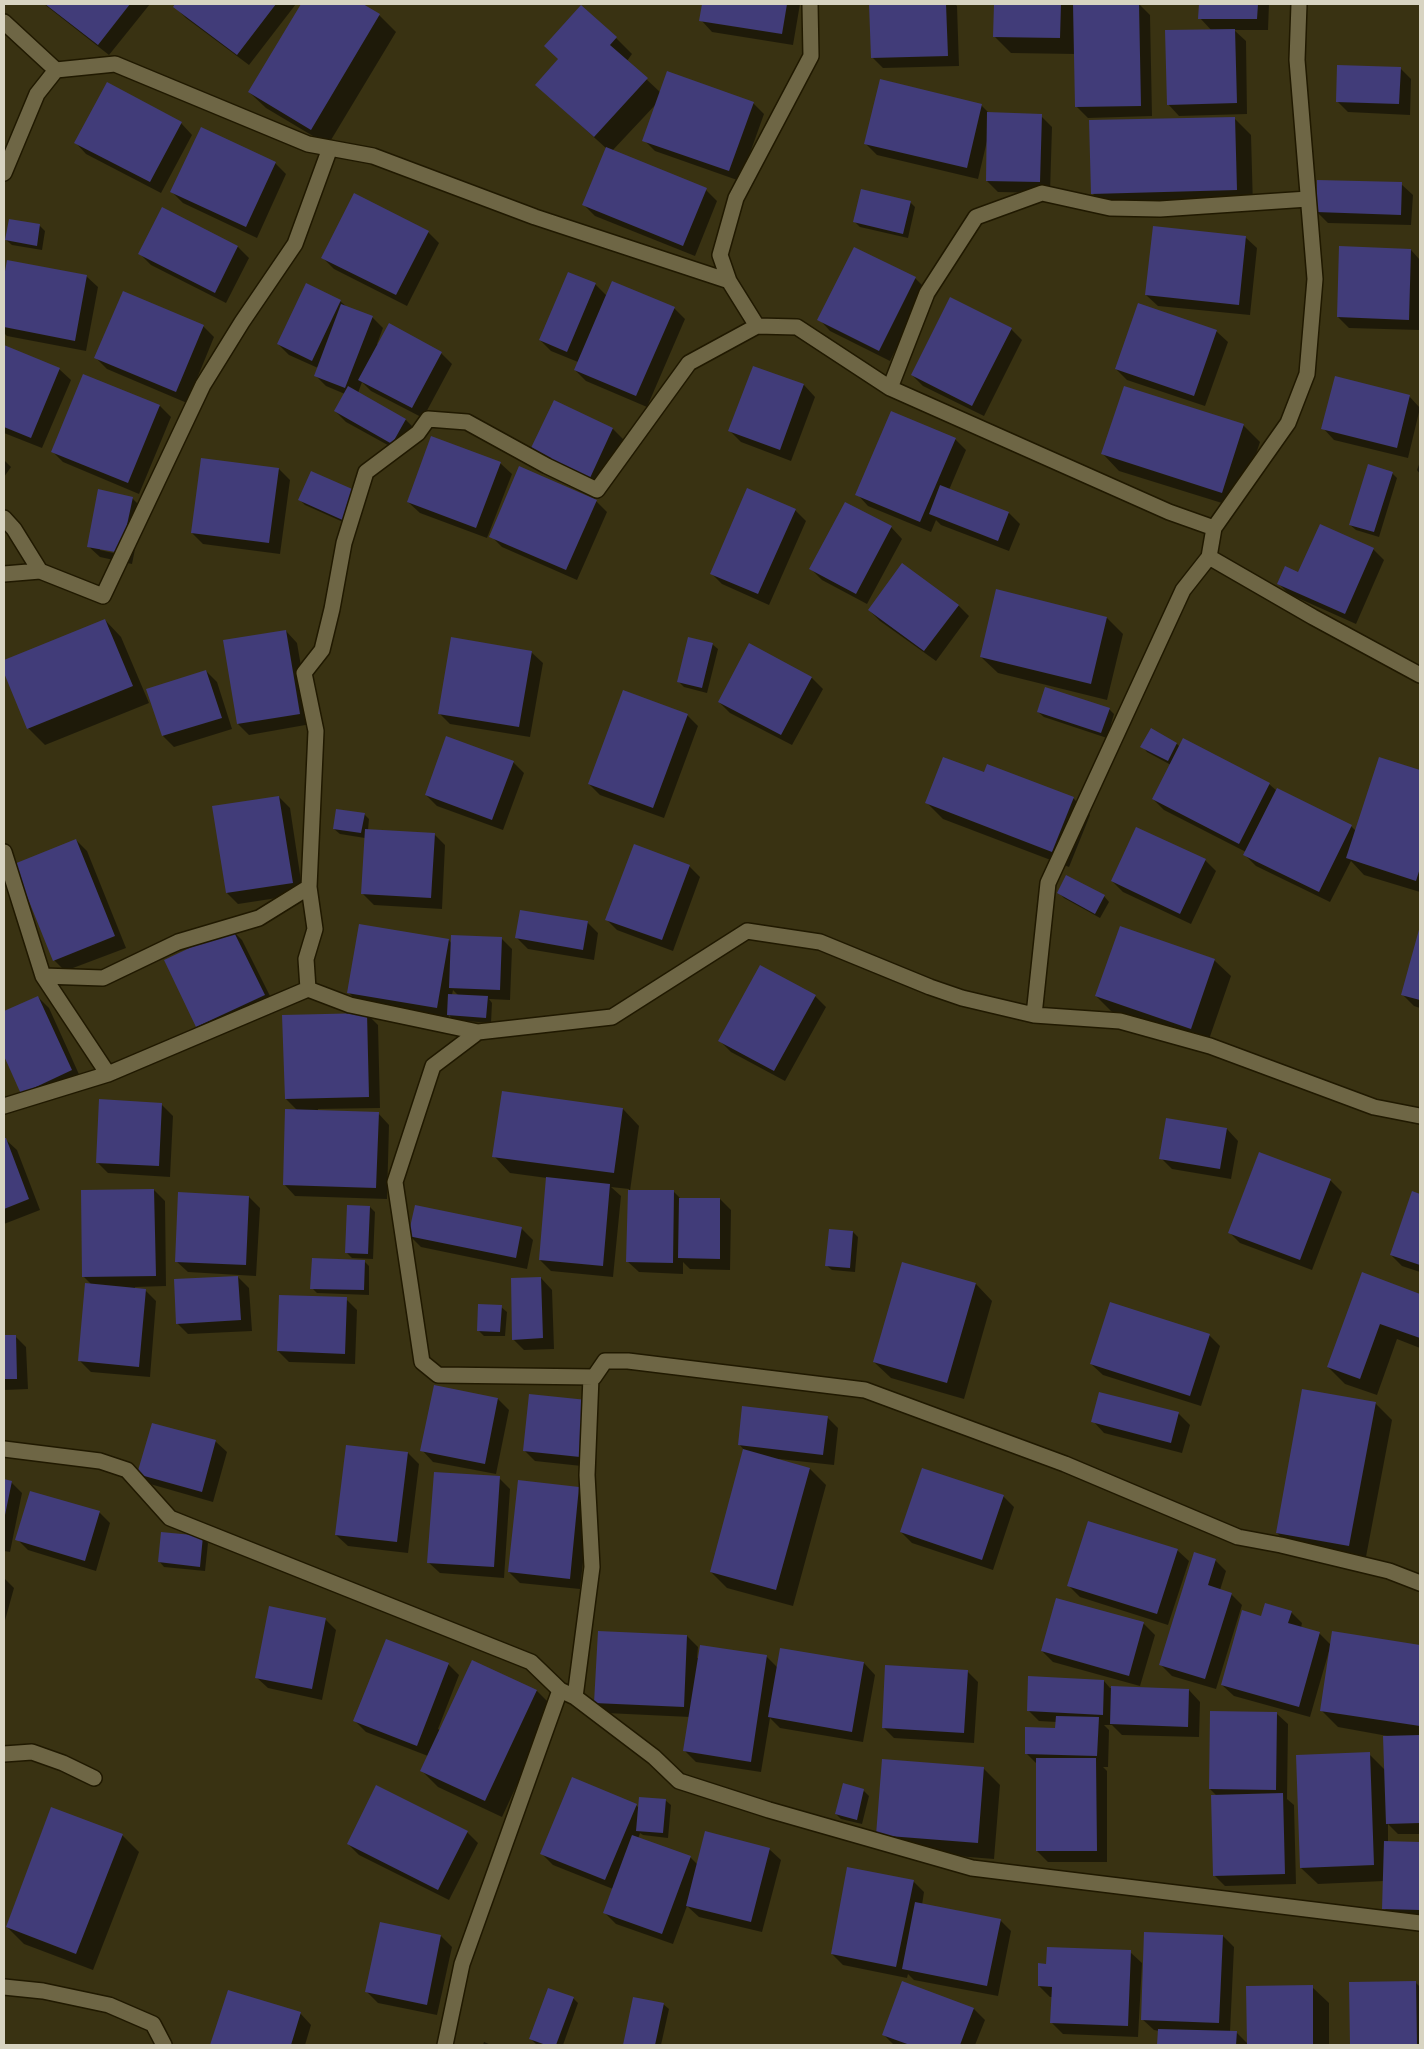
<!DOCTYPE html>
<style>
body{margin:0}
#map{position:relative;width:1424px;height:2049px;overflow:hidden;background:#393212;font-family:"Varela Round",sans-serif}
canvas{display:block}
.frame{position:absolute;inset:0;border:5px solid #d8d4c2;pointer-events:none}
</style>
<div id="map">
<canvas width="1424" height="2049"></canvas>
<div class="frame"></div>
</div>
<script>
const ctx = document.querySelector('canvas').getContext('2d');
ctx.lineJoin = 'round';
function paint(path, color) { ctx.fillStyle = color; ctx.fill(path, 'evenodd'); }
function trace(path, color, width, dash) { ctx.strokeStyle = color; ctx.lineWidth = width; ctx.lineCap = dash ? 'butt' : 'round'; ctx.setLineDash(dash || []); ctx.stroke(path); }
paint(new Path2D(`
 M44,4H150L109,55Z
 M177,4H296L249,65L186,18L175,7Z
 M302,4H360L379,15L396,32L328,145L266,108L249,92Z
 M703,4H800L793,45L712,32L701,20Z
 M870,4H955L957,6L959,66L883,68L872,57Z
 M995,4H1139L1150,15L1152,116L1088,118L1076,106L1075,54L1011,53L994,36Z
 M1200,4H1269L1268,30H1234L1246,41L1247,114L1179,116L1168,104L1212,31L1200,18Z
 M616,38L632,54L627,61L661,93L753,103L764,114L740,181L655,151L644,140L658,102L612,151L706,190L717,201L695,256L595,216L584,205L607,149L554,101Z
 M1400,68L1411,79L1410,115L1348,112L1337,101Z
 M981,105L990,114L1041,116L1052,127L1050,193L998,192L987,181V141L978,179L877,155L866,144Z
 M1234,118L1251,135L1253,207L1108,210L1092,193Z
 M181,123L192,135L161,193L86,154L75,142Z
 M275,163L286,174L257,238L183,203L172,192Z
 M1401,184L1413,195L1411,225L1328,223L1317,212Z
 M910,202L915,207L908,238L860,227L855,222Z
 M39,225L45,231L42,250L12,245L6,240Z
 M428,232L439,243L407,306L334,269L323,258Z
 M1245,237L1257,248L1250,315L1158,306L1146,295Z
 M238,247L249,258L226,303L151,265L140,254Z
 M1411,250L1420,260L1419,330L1349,328L1338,317Z
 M8,261L86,276L98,287L86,351L7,336L4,333V283Z
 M915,278L926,289L890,361L830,331L819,319Z
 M595,284L607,296L674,308L685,319L647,407L586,381L575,370L578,362L551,351L540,340Z
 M340,301L347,307L372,317L383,328L377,344L441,353L452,364L423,418L371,391L362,382L358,393L406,420L417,431L404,454L346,422L335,411L345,394L326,386L315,375L318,368L289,355L278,344Z
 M203,326L214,337L187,403L107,369L96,358Z
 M1011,329L1022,340L984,416L923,386L912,375Z
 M1216,331L1228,342L1205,406L1127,380L1116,369Z
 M4,346L59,369L71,380L42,448L4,433Z
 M753,367L804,385L815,397L791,461L741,442L730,431Z
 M1409,396L1420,408L1408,458L1334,440L1323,428Z
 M554,402L613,429L624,440L601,488L543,461Z
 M160,406L171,417L139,494L63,462L52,451Z
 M1243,425L1260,442L1238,508L1119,471L1103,454Z
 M955,439L966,450L949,490L1009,513L1020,524L1009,551L941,525L936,520L931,532L868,506L857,494Z
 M4,460L11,467L4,477Z
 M1420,462V474L1417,470Z
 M500,463L512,474L487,538L420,513L408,502Z
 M279,469L290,480L280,554L203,544L192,533Z
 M1392,473L1397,478L1379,537L1356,530L1350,525Z
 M359,493L352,526L305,505L300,500Z
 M132,498L143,509L132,564L100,557L88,546ZM100,548L128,553L127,556L100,550Z
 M596,501L607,512L577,580L502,547L491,536Z
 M795,510L806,521L769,605L722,584L711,573Z
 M891,527L902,539L867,604L822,580L811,569Z
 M1373,549L1384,560L1356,624L1289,594L1278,583L1299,574Z
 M997,591L1107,618L1123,634L1107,700L998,673L981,657Z
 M958,605L969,616L936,661L880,621L869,610Z
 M105,620L121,637L149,703L45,745L28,728L4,670V661Z
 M286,631L297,643L311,724L249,735L238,724Z
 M712,644L718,649L707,693L684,687L679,682Z
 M531,652L543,663L530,737L450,724L439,713Z
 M206,671L217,682L232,729L174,747L163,736L148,689Z
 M812,678L823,689L792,745L730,713L719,702Z
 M1109,709L1114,714L1107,738L1044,717L1038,712Z
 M687,715L698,726L664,818L600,795L589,784Z
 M1177,744L1180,747L1269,784L1277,791V790L1351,826L1356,831L1380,759L1420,772V892L1364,875L1351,861L1330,902L1256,866L1245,855L1246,852L1164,810L1153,799L1171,765L1147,752L1142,746Z
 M513,762L524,773L503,830L437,806L426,795Z
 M985,774L1073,798L1090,815L1069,867L943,819L927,803Z
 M279,797L290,808L303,894L238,904L227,893Z
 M364,814L369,819L368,830L434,834L445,845L442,909L374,905L363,894L365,838L340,834L334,829Z
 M76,840L87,851L126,948L65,971L54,960Z
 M1205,860L1216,871L1191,924L1123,892L1112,881Z
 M689,866L700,877L673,951L617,930L606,919Z
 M1059,893L1104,896L1109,902L1100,918L1064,898Z
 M587,922L598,933L594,960L528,949L517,938Z
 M360,925L449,940L452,944L501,938L512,949L510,1000L489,999L492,1003L491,1023L453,1020L449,1015L448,1019L360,1004L349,993ZM453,990L459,996L452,995Z
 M1420,928V1008L1414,1006L1403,995Z
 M231,929L242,940L275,1006L208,1038L197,1027L165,961Z
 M1214,960L1231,976L1207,1045L1113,1013L1096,996Z
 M815,996L826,1007L785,1081L731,1052L720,1041Z
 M38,997L49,1008L82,1081L22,1093L4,1053V1013Z
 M367,1014L378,1025L380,1108L318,1109V1112L378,1113L389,1125L387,1199L295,1196L284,1184L298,1111L286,1099Z
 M503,1093L623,1109L639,1126L630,1191H673L681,1199H720L731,1210L730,1270L690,1269L683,1262V1274L639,1272L627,1261L629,1189L611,1187L621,1196L613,1277L551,1271L540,1260L547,1178L510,1173L494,1156Z
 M162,1105L173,1116L170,1177L108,1173L97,1162Z
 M1227,1129L1238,1141L1231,1179L1172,1169L1161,1158Z
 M5,1139L17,1150L40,1210L4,1224V1140Z
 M1259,1153L1331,1181L1342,1192L1312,1270L1240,1243L1229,1232Z
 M154,1190L165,1201L166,1286L135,1287V1289L145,1290L156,1301L150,1377L91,1372L80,1361L92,1285L84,1277Z
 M1413,1193L1420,1195V1272L1402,1266L1391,1255Z
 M249,1197L260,1208L256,1276L188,1272L176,1261Z
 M370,1207L375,1212L373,1259L352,1258L346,1252Z
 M521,1228L533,1240L527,1269L421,1247L410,1236Z
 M853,1232L858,1237L855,1272L832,1270L826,1265Z
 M364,1261L369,1266V1295L317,1293L312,1288Z
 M903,1264L976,1284L992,1301L964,1399L891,1378L874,1362Z
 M1362,1274L1420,1295V1348L1397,1339L1377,1395L1345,1384L1328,1367Z
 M238,1277L249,1288L252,1331L188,1334L177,1323Z
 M541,1278L552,1290L554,1349L524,1350L513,1339Z
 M346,1299L357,1310L355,1364L289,1362L278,1351Z
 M501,1307L507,1312L505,1336H484L478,1330Z
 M1209,1335L1220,1346L1201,1406L1103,1375L1091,1364Z
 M15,1336L26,1347L28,1389L4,1390V1337Z
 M435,1386L498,1399L509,1410L496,1474L433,1462L422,1450Z
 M1100,1393L1179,1414L1190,1425L1182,1453L1104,1433L1093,1421Z
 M587,1401L598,1413L591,1467L535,1461L524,1450Z
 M1375,1403L1392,1420L1365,1562L1293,1549L1277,1533Z
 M827,1417L838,1428L834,1465L779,1459V1460L810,1469L826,1485L793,1606L727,1588L711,1572L744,1450L739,1444Z
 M215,1441L227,1452L213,1502L150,1484L139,1473Z
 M408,1453L419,1464L408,1553L348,1546L336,1535Z
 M499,1478L510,1489L504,1578L440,1573L428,1562Z
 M4,1481L11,1482L22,1493L10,1552L4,1551Z
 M579,1488L590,1499L580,1589L520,1583L509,1572Z
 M1003,1496L1014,1507L993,1570L912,1543L901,1532Z
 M99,1512L110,1523L96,1571L28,1550L17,1539Z
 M203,1538L208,1543L205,1571L164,1567L159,1561Z
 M1177,1550L1189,1561L1168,1625L1080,1597L1069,1586Z
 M1215,1560L1226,1571L1220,1590L1231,1594L1242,1605L1216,1689L1172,1676L1161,1665Z
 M4,1578L14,1588L4,1624Z
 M1057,1599L1144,1624L1155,1635L1140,1686L1053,1662L1042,1651Z
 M1291,1612L1302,1623L1301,1628L1319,1633L1331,1645L1333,1633L1420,1646V1834H1398L1388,1824V1843L1420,1844V1920L1395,1919L1384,1908V1881L1318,1884L1301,1868L1369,1754L1385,1770L1393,1737L1338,1727L1321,1710L1330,1651H1329L1310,1717L1234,1696L1222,1685L1262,1617Z
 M325,1619L336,1630L322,1700L268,1688L256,1677Z
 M687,1636L698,1647L697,1658L767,1657L778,1668L864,1663L875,1675L863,1742L780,1728L770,1718L761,1772L696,1762L685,1751L690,1717L606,1713L595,1702Z
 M473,1661L537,1691L553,1707L502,1817L438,1787L421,1770L428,1756L366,1732L355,1721L448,1664L459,1675L438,1729L440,1730Z
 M967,1671L978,1682L974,1743L894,1738L883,1727Z
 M1104,1681L1110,1688L1189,1690L1200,1702L1199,1737L1122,1735L1112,1725H1104L1109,1730L1108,1767H1103L1107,1771V1862H1048L1037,1851V1764L1026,1753L1056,1729L1057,1722L1039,1721L1028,1710Z
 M1276,1713L1288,1724L1287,1799L1294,1805L1296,1884L1225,1886L1214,1875L1217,1796L1210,1789Z
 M983,1768L1000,1785L994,1859L894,1851L878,1834Z
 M864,1791L869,1796L862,1824L841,1819L836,1814Z
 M665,1800L671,1805L668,1838L643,1835L640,1833L638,1839L690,1857L698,1865L769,1849L781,1860L762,1932L699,1917L687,1906L673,1944L616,1924L605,1913L613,1889L553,1865L542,1854L636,1805L639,1808Z
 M467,1832L478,1843L449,1900L359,1855L348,1844Z
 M122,1835L139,1852L93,1970L24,1944L7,1927Z
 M913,1881L924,1892L922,1905L1000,1920L1011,1931L998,1996L914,1980L908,1974L907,1978L843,1965L832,1954Z
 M441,1936L452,1947L437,2015L378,2003L367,1992Z
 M1223,1936L1234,1947L1230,2032H1236L1248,2044L1312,1987L1329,2003V2045H1159V2031L1154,2030L1142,2019Z
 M1130,1952L1142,1963L1138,2037L1063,2034L1052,2023L1053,1997H1050L1039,1986L1048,1965Z
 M1351,1983H1416L1420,1987V2045H1351Z
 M228,1992L300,2013L311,2025L305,2045H212Z
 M573,1998L578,2003L563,2045L536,2044L531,2039Z
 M663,2004L669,2009L661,2045H625Z
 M974,2009L985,2020L975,2045H894L884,2035Z
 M484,2042L491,2045H483Z`), '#0007');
paint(new Path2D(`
 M45,4H130L98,45Z
 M175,4H276L237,55L173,7Z
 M301,4H363L380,14L311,130L248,92Z
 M702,4H787L782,34L699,21Z
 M869,4H946L948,56L871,58Z
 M994,4H1061L1060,38L993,37Z
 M1073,4H1139L1141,106L1075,107Z
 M1199,4H1258L1257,19H1198Z
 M581,5L617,37L610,45L648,78L594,137L535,85L558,59L544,46Z
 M1235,29L1237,103L1167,105L1165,30Z
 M1337,65L1401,67L1399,104L1336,102Z
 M667,71L754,102L729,171L642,141Z
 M880,79L982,104L967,168L864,144Z
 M107,82L182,122L150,182L74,143Z
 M987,112L1042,114L1040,182L986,181Z
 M1235,117L1237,190L1091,194L1089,120Z
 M201,127L276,162L246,227L170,192Z
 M606,147L707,188L683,246L582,205Z
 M1317,180L1402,182L1401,215L1316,212Z
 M861,189L911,201L903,234L853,222Z
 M354,193L429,231L396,295L321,258Z
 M162,207L238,246L215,293L138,254Z
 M9,219L40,224L37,246L5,240Z
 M1153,226L1246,236L1239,305L1145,295Z
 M1339,246L1411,249L1409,320L1337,317Z
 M854,247L916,277L879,351L817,320Z
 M7,260L87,275L75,341L4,327V277Z
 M568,272L596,283L567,352L539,340Z
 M612,281L675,307L636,396L574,370Z
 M306,283L341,300L312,361L277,344Z
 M123,291L204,325L176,392L94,358Z
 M950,297L1012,328L972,406L911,375Z
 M1138,303L1217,330L1194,396L1115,369Z
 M341,304L373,316L345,388L314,376Z
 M389,323L442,352L412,408L358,380Z
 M4,345L60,368L31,438L4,427Z
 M753,366L804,384L780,450L728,431Z
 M83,374L160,405L128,483L51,452Z
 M1335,376L1410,395L1397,448L1321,429Z
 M348,386L406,419L392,444L334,411Z
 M1124,386L1244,424L1222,493L1101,454Z
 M554,400L613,428L590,478L530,450Z
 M891,411L956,438L920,522L855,495Z
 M431,436L501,462L476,528L407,502Z
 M201,458L279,468L269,543L191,533Z
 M1368,464L1393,472L1374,532L1349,525Z
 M519,466L597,500L566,570L489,537Z
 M311,471L359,492L347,522L298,500Z
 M940,485L1009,512L998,541L929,514Z
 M747,488L796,509L758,594L710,574Z
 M98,489L133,497L121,553L87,547Z
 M845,502L892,526L856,594L809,569Z
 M1320,524L1374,548L1345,614L1277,584L1285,566L1298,572Z
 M902,563L959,605L924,651L868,610Z
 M996,589L1107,617L1091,684L980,657Z
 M105,619L133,686L27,729L4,673V660Z
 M286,630L300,714L237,724L223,640Z
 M451,637L532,651L519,727L438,714Z
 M688,637L713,643L702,688L677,682Z
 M749,643L812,677L781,735L718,702Z
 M206,670L222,718L162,736L146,689Z
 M1045,687L1110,708L1101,733L1037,712Z
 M623,690L688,714L653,808L588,784Z
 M1151,728L1177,743L1168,761L1140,747Z
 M446,736L514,761L492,820L425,795Z
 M1183,738L1270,783L1239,844L1152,799Z
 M943,757L984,772L987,764L1074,797L1052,852L925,803Z
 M1379,757L1420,770V868L1416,881L1346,858Z
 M1277,788L1352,825L1319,892L1243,855Z
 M279,796L293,883L226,893L212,806Z
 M336,809L365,813L361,833L333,829Z
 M1136,827L1206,859L1180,914L1111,881Z
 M365,829L435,833L431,898L361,894Z
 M76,839L115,936L53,961L14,864Z
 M634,844L690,865L662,940L605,920Z
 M1066,875L1105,895L1095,914L1057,893Z
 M520,910L588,921L583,950L515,938Z
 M359,924L449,939L437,1008L347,993Z
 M1120,926L1215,959L1191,1029L1095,996Z
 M1420,926V1000L1401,995Z
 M232,928L265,995L196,1027L164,960Z
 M451,935L502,937L500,990L449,988Z
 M760,965L816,995L774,1071L718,1041Z
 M448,994L488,996L486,1018L447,1015Z
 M38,996L72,1070L21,1094L4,1056V1011Z
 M367,1013L369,1097L285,1099L282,1015Z
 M502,1091L623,1108L614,1173L492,1157Z
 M99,1099L162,1103L159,1166L96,1163Z
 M285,1109L379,1112L376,1188L283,1185Z
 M1166,1118L1227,1128L1220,1169L1159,1159Z
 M4,1138H6L29,1199L4,1209Z
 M1259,1152L1331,1179L1300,1260L1228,1233Z
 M546,1177L610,1184L603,1266L539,1260Z
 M154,1189L156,1276L82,1277L81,1190Z
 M628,1190H674L673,1263L626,1262Z
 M1412,1191L1420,1194V1265L1390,1255Z
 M178,1192L249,1196L246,1265L175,1262Z
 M679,1198H720V1259L678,1258Z
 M347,1205L370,1206L368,1254L345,1253Z
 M415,1205L522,1227L516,1258L408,1236Z
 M829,1229L853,1231L850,1268L825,1266Z
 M312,1258L365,1260L364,1290L310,1289Z
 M902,1262L976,1283L947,1383L873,1362Z
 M1362,1272L1420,1294V1338L1380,1324L1360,1379L1327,1367Z
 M238,1276L241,1320L176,1324L174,1279Z
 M541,1277L543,1338L512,1340L511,1278Z
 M85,1283L146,1289L139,1367L78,1361Z
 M279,1295L347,1297L345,1354L277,1351Z
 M1110,1302L1210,1334L1190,1396L1090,1364Z
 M478,1304L502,1305L500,1332L477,1331Z
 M4,1335H16L17,1379H4Z
 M434,1385L498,1398L485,1464L420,1451Z
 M1302,1389L1376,1402L1349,1546L1276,1533Z
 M1099,1392L1179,1412L1171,1443L1091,1422Z
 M529,1394L587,1400L580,1457L523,1451Z
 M742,1406L828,1416L823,1455L738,1445Z
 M152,1423L216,1440L202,1492L137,1474Z
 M346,1445L408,1452L397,1542L335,1535Z
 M743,1449L810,1468L776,1590L710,1572Z
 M922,1468L1004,1495L982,1560L900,1532Z
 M434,1472L500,1476L494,1567L427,1563Z
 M4,1479L12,1481L5,1515H4Z
 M518,1480L579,1487L570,1579L508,1572Z
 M30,1491L100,1511L85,1561L15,1540Z
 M1088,1521L1178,1549L1157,1614L1067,1586Z
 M161,1532L203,1536L200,1567L158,1562Z
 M1194,1552L1216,1559L1208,1585L1232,1593L1205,1679L1159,1665Z
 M1056,1598L1144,1622L1129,1676L1041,1651Z
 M1265,1603L1292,1611L1288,1623L1320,1632L1299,1707L1221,1685L1242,1610L1261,1616Z
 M269,1606L326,1618L312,1689L255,1678Z
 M598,1631L687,1635L684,1707L594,1703Z
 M1332,1631L1420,1645V1726L1320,1711Z
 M386,1639L449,1663L417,1746L353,1721Z
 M700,1645L767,1655L751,1762L683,1751Z
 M780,1648L864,1662L852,1732L768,1717Z
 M472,1660L537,1690L485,1801L420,1771Z
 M885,1665L968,1670L964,1733L882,1728Z
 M1028,1676L1104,1680L1103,1715L1027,1711Z
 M1111,1686L1189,1689L1188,1727L1110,1724Z
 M1210,1711L1277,1712L1276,1790L1209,1789Z
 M1056,1716L1099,1717L1097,1756L1025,1754V1727L1055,1728Z
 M1420,1735V1823L1386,1824L1383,1736Z
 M1370,1752L1374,1865L1300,1868L1296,1755Z
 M1036,1758H1096L1097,1851H1036Z
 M882,1759L984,1767L978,1843L876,1835Z
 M572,1777L637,1804L605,1880L540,1854Z
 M843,1783L864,1789L857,1820L835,1814Z
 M376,1785L468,1831L438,1890L347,1844Z
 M1283,1793L1285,1874L1213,1876L1211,1795Z
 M639,1797L666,1799L663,1833L636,1831Z
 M51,1807L123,1834L76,1954L6,1927Z
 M705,1831L770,1848L751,1922L686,1906Z
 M632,1835L691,1856L662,1934L603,1913Z
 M1384,1841L1420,1842V1910L1382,1909Z
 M847,1867L914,1880L896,1967L831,1954Z
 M915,1902L1001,1919L987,1986L902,1969Z
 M380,1922L441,1935L427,2005L365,1992Z
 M1144,1932L1223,1935L1219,2023L1141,2020Z
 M1047,1947L1131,1950L1128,2026L1050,2023L1052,1987L1038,1986V1963L1046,1964Z
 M902,1981L974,2008L960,2045H910L882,2035Z
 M1416,1981L1417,2045H1350L1349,1982Z
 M1313,1985V2045H1247L1246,1986Z
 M548,1988L574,1997L556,2045H546L529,2039Z
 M228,1990L301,2012L291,2045H210Z
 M633,1997L664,2003L655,2045H623Z
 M1158,2029L1237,2031L1236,2045H1157Z`), '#413c79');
const street = new Path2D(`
 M4,22L56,70L115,64L308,144L373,156L535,217L729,281
 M4,173L37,94L56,70
 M757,326L729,281L720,255L736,198L811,56L810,4
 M890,388L927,293L976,217L1042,193L1110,208L1160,209L1308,199
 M4,518L14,529L40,571
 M1209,557L1313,617L1420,675
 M4,574L40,571L103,596L203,385L242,322L295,244L330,148
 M4,852L43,976L108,1074
 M43,976L103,978L178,942L259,918L309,887
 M1034,1015L1048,883L1183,590L1209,557L1214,528L1288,423L1307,374L1315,279L1297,60L1299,4
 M478,1032L350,1005L308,989L306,959L315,929L309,887L316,731L304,673L322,650L332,609L344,543L366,472L418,433L428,419L467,422L547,466L597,490L689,363L757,326L797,327L890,388L1169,512L1214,528
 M4,1106L108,1074L308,989
 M1420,1116L1374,1107L1210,1046L1120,1021L1034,1015L962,998L930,987L820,942L747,931L612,1017L478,1032L433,1066L395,1182L422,1362L438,1375L594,1377L605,1361H628L865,1390L1065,1464L1238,1537L1281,1545L1389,1571L1420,1583
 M4,1449L100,1461L127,1470L170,1518L531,1662L560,1690L575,1697L654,1757L679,1781L769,1810L972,1868L1420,1923
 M575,1697L592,1567L587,1475L591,1377
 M4,1754L32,1752L63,1763L94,1778
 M4,1987L43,1991L109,2005L153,2024L164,2045
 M445,2045L462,1964L560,1690`);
trace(street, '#201900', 18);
trace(street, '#6e6645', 15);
</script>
